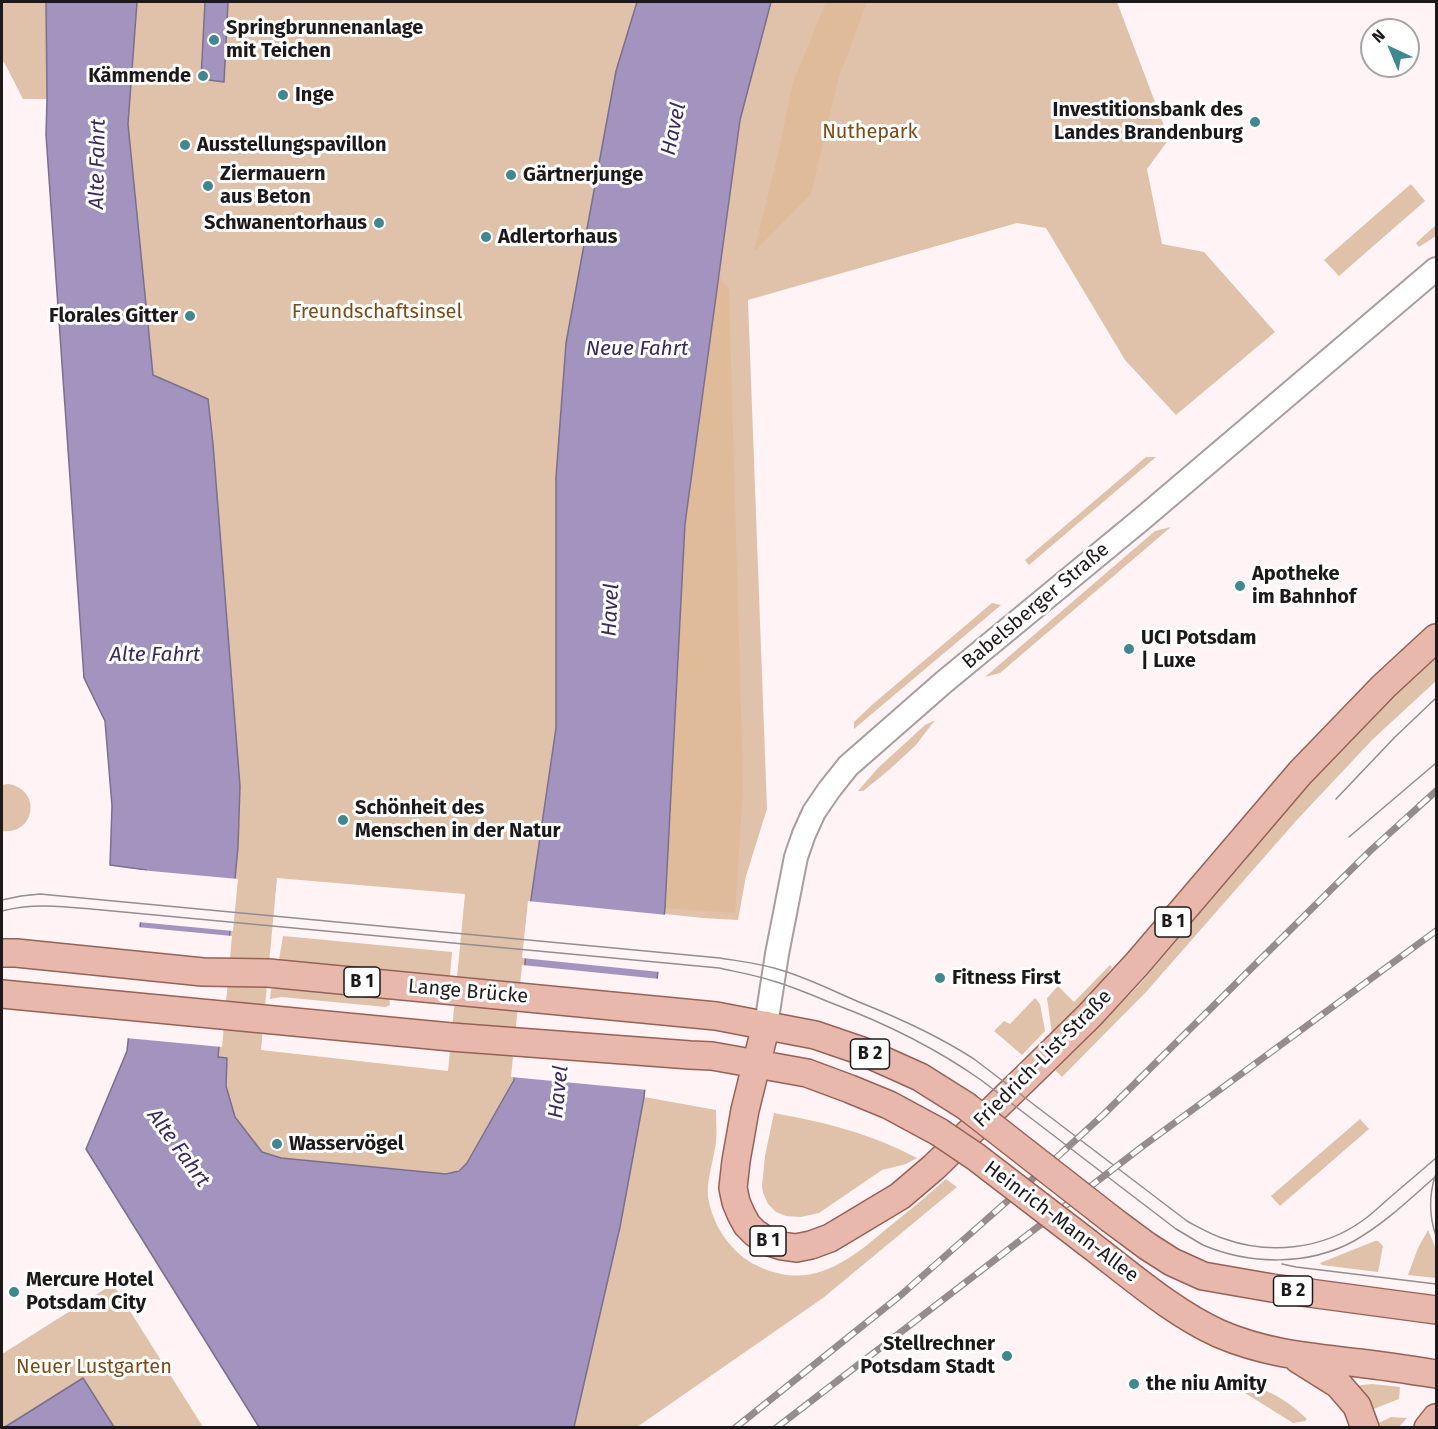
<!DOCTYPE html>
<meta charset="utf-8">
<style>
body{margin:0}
#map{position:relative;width:1438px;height:1429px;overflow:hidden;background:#fff3f6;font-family:"Fira Sans",sans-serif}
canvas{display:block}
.frame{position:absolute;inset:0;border:3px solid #1d191a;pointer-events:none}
.north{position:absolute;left:1360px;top:18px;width:60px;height:60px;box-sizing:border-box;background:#fff;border:2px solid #a5a3a3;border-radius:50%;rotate:316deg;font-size:16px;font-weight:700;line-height:24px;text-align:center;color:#1d191a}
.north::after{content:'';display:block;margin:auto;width:21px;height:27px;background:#408790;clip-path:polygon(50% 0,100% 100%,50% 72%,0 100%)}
</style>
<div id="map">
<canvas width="1438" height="1429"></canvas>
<div class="frame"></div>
<div class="north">N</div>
</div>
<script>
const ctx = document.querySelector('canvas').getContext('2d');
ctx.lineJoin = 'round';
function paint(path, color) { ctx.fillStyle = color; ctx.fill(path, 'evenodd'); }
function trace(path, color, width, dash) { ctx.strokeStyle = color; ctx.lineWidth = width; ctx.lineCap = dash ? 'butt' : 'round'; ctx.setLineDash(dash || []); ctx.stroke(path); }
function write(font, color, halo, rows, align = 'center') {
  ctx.font = font + ' "Fira Sans",sans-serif'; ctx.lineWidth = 6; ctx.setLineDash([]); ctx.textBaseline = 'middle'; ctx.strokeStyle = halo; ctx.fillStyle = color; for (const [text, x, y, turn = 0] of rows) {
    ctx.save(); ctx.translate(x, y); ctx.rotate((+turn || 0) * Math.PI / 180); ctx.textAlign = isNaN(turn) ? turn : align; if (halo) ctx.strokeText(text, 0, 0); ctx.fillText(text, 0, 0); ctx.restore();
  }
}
paint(new Path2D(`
 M2,2H46L47,99H23L5,64L2,60Z
 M137,2H637L616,71L566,343L556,477V728L531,899L514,1080L467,1163C452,1178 443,1174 424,1172L281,1158L262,1152L235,1117L226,1086L227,1058L218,1057L238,847L240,786L213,444L208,400L153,376L128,124ZM277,878L465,894L448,1071L261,1050Z
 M771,2H1117L1169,139L1147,169L1162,244L1204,252L1275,332L1176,415L1125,360L1046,228L1017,223L748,300L767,809L746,876L738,920L703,918L664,914L685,524L740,120Z
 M1411,184L1425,201L1339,276L1324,260Z
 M1436,225V236L1419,247L1416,243Z
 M1146,457H1156L1029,565L1025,560Z
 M1171,527L1000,673L985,677L1155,531Z
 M992,603L1001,605L854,729V722L873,704Z
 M1436,655V681L1373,739L1295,822L1146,992L1062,1077L1055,1070L1141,983L1303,791L1343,746Z
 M935,720L916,745L889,770L863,791H858L878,768L925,725Z
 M8,784C42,789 36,835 2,831V785Z
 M283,936L452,952L450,976L279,960Z
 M1110,965L1112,967L1099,986L1052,1034L1047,998L1058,986L1074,1002Z
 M286,987L389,997L390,1005L386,1007L281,997L270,999L271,989Z
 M1035,998L1040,1004L1045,1031L1022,1055L994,1031L1004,1021L1010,1024Z
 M644,1097L716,1110C716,1121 717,1132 716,1142C714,1158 706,1182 708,1197C712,1221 725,1243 744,1258C754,1265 765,1270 777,1273C822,1285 858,1253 890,1226C909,1211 928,1195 946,1179L957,1187L823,1298L637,1427L574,1428L620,1227Z
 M774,1113C828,1123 869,1133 917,1158L906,1164L882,1170L819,1213L801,1217L786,1216L776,1212L768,1204L763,1193L762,1186L765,1156Z
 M1360,1119L1369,1129L1280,1206L1271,1196Z
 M1428,1230L1436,1249V1278L1408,1275L1418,1248Z
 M1375,1241H1378L1383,1246L1378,1272L1322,1265L1320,1263Z
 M113,1284L203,1427L2,1428V1354Z
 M1242,1382C1270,1391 1285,1398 1307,1419L1305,1421L1293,1423L1237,1388Z
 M1372,1384L1400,1387L1399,1399L1371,1410L1353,1386Z
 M1391,1417L1407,1418L1399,1427H1378L1377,1424Z`), '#dfc2a9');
paint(new Path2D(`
 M826,2H867L838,80L811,194L754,252L779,150L793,82Z
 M718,275L729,290L743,784L735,913L665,908L685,524Z`), '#e0bb9a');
const water = new Path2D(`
 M46,2H137L128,124L153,375L208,399L213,444L240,786L238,847L218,1057L227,1058L226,1086L235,1117L262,1152L281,1158L446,1174L459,1171L467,1163L514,1080L531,899L556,728V477L566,343L616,71L637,2H771L740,120L685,524L665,908L644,1097L620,1227L574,1427H259L86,1149L127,1051L146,870L110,865L112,806L105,721L84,678L46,135L47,99Z
 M205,2H228L224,82L201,79Z
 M83,1378L114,1427H5Z`);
paint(water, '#a294be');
trace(water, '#7a6f8d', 1.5);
paint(new Path2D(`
 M107,867L238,879L233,931L138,922L143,872Z
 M528,901L667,915L660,972L522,958Z
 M137,927L232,936L222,1047L126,1038Z
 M522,965L660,979L648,1090L511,1077Z`), '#fff3f6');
const minor = new Path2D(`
 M766,1025L777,954L796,857L804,834L814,812L829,790L848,766L944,682L1143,518L1436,269`);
const major = new Path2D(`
 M2,953H16L203,972L268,973L716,1016L815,1035L862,1051L920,1077L966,1106
 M2,994L451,1037L690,1055L712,1056L807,1073L850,1089L889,1105L939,1132
 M766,1025L745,1110L736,1161L733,1188L736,1202L741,1214L747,1225L755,1233L767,1241L782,1246L796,1248L811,1245L830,1238L900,1196L934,1167L1037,1067L1090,1015L1137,964L1300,773L1384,686L1436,638
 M1112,1220L1147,1246L1172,1262L1203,1276L1272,1288L1436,1310
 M1088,1243C1129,1274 1173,1313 1220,1334C1267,1354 1310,1357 1359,1363C1385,1366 1411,1370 1436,1374
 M1298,1359L1338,1384L1357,1406L1365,1428
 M1428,1428L1436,1418`);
trace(minor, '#a89da0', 26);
trace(major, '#976156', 30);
trace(minor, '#fff', 22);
trace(major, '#e8b8ad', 27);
trace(new Path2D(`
 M1336,799L1395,737L1436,698
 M1349,837L1436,763
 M2,900L21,896L40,894L103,900L720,958C738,961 756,963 774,968C804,976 831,990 859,1002C899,1018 937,1035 974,1059L1187,1221C1200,1228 1212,1235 1225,1239C1270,1255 1323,1249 1362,1221C1371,1215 1379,1207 1387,1200C1403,1186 1420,1172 1436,1158
 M2,911C34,902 68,907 102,910L719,968C737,972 755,975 773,981C794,987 814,996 834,1004C887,1024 934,1047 981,1080L1176,1229C1185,1234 1194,1240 1203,1245C1250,1265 1308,1266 1354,1241C1384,1224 1410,1199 1436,1176
 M1435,1176C1429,1196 1429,1216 1436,1236
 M1282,1264L1296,1267L1436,1284`), '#958c8e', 1.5);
const rail = new Path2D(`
 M735,1428L901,1295L1055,1159L1104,1114L1370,851L1436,791
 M776,1428L1143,1146L1436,931`);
trace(rail, '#958c8e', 7);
trace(rail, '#fff', 4.5, [14]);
const majorBridge = new Path2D(`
 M966,1106L1112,1220
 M939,1132L976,1157L1088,1243`);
trace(majorBridge, '#976156', 30, []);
trace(majorBridge, '#e8b8ad', 27);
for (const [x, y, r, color] of [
 [214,40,6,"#408790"],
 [203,76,6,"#408790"],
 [283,95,6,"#408790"],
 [1255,122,6,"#408790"],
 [185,145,6,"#408790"],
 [511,175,6,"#408790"],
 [208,186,6,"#408790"],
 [379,223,6,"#408790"],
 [486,237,6,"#408790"],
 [190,316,6,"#408790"],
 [1240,586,6,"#408790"],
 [1129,649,6,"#408790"],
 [343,820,6,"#408790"],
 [940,978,6,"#408790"],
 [277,1144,6,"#408790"],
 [14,1292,6,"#408790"],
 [1007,1356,6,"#408790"],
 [1134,1384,6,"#408790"]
]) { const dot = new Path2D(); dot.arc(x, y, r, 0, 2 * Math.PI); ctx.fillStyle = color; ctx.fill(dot); trace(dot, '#fff', 2); }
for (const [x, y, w] of [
 [1173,922,36],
 [362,982,36],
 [870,1054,39],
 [768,1241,36],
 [1293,1291,39]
]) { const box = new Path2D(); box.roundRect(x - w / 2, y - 15, w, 30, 4.5); ctx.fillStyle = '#fff'; ctx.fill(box); trace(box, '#1d191a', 1.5); }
write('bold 18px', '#1d191a', null, [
 ["B 1",1173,922],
 ["B 1",362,982],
 ["B 2",870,1054],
 ["B 1",768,1241],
 ["B 2",1293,1291]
]);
write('bold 20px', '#1d191a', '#fff', [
 ["Springbrunnenanlage",226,28],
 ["mit Teichen",226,51],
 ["Kämmende",191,76,"right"],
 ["Inge",295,95],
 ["Investitionsbank des",1243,110,"right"],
 ["Landes Brandenburg",1243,133,"right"],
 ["Ausstellungspavillon",197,145],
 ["Ziermauern",220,174],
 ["aus Beton",220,197],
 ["Gärtnerjunge",523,175],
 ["Schwanentorhaus",367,223,"right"],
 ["Adlertorhaus",498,237],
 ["Florales Gitter",178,316,"right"],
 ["Apotheke",1252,574],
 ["im Bahnhof",1252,597],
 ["UCI Potsdam",1141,638],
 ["| Luxe",1141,661],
 ["Schönheit des",355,808],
 ["Menschen in der Natur",355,831],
 ["Fitness First",952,978],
 ["Wasservögel",289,1144],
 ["Mercure Hotel",26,1280],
 ["Potsdam City",26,1303],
 ["Stellrechner",995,1344,"right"],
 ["Potsdam Stadt",995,1367,"right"],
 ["the niu Amity",1146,1384]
], 'left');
write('20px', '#7b4b17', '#fff', [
 ["Nuthepark",870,132],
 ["Freundschaftsinsel",377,312],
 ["Neuer Lustgarten",94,1367]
]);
write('20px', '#1d191a', '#fff', [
 ["Babelsberger Straße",1036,606,-40],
 ["Lange Brücke",468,992,5],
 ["Friedrich-List-Straße",1043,1059,-45],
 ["Heinrich-Mann-Allee",1061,1222,37]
]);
write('italic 21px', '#3c285d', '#fff', [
 ["Havel",674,129,-78],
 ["Alte Fahrt",98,164,-89],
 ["Neue Fahrt",637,349],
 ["Havel",611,610,-87],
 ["Alte Fahrt",155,655],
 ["Havel",559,1092,-84],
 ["Alte Fahrt",178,1148,54]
]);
</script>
